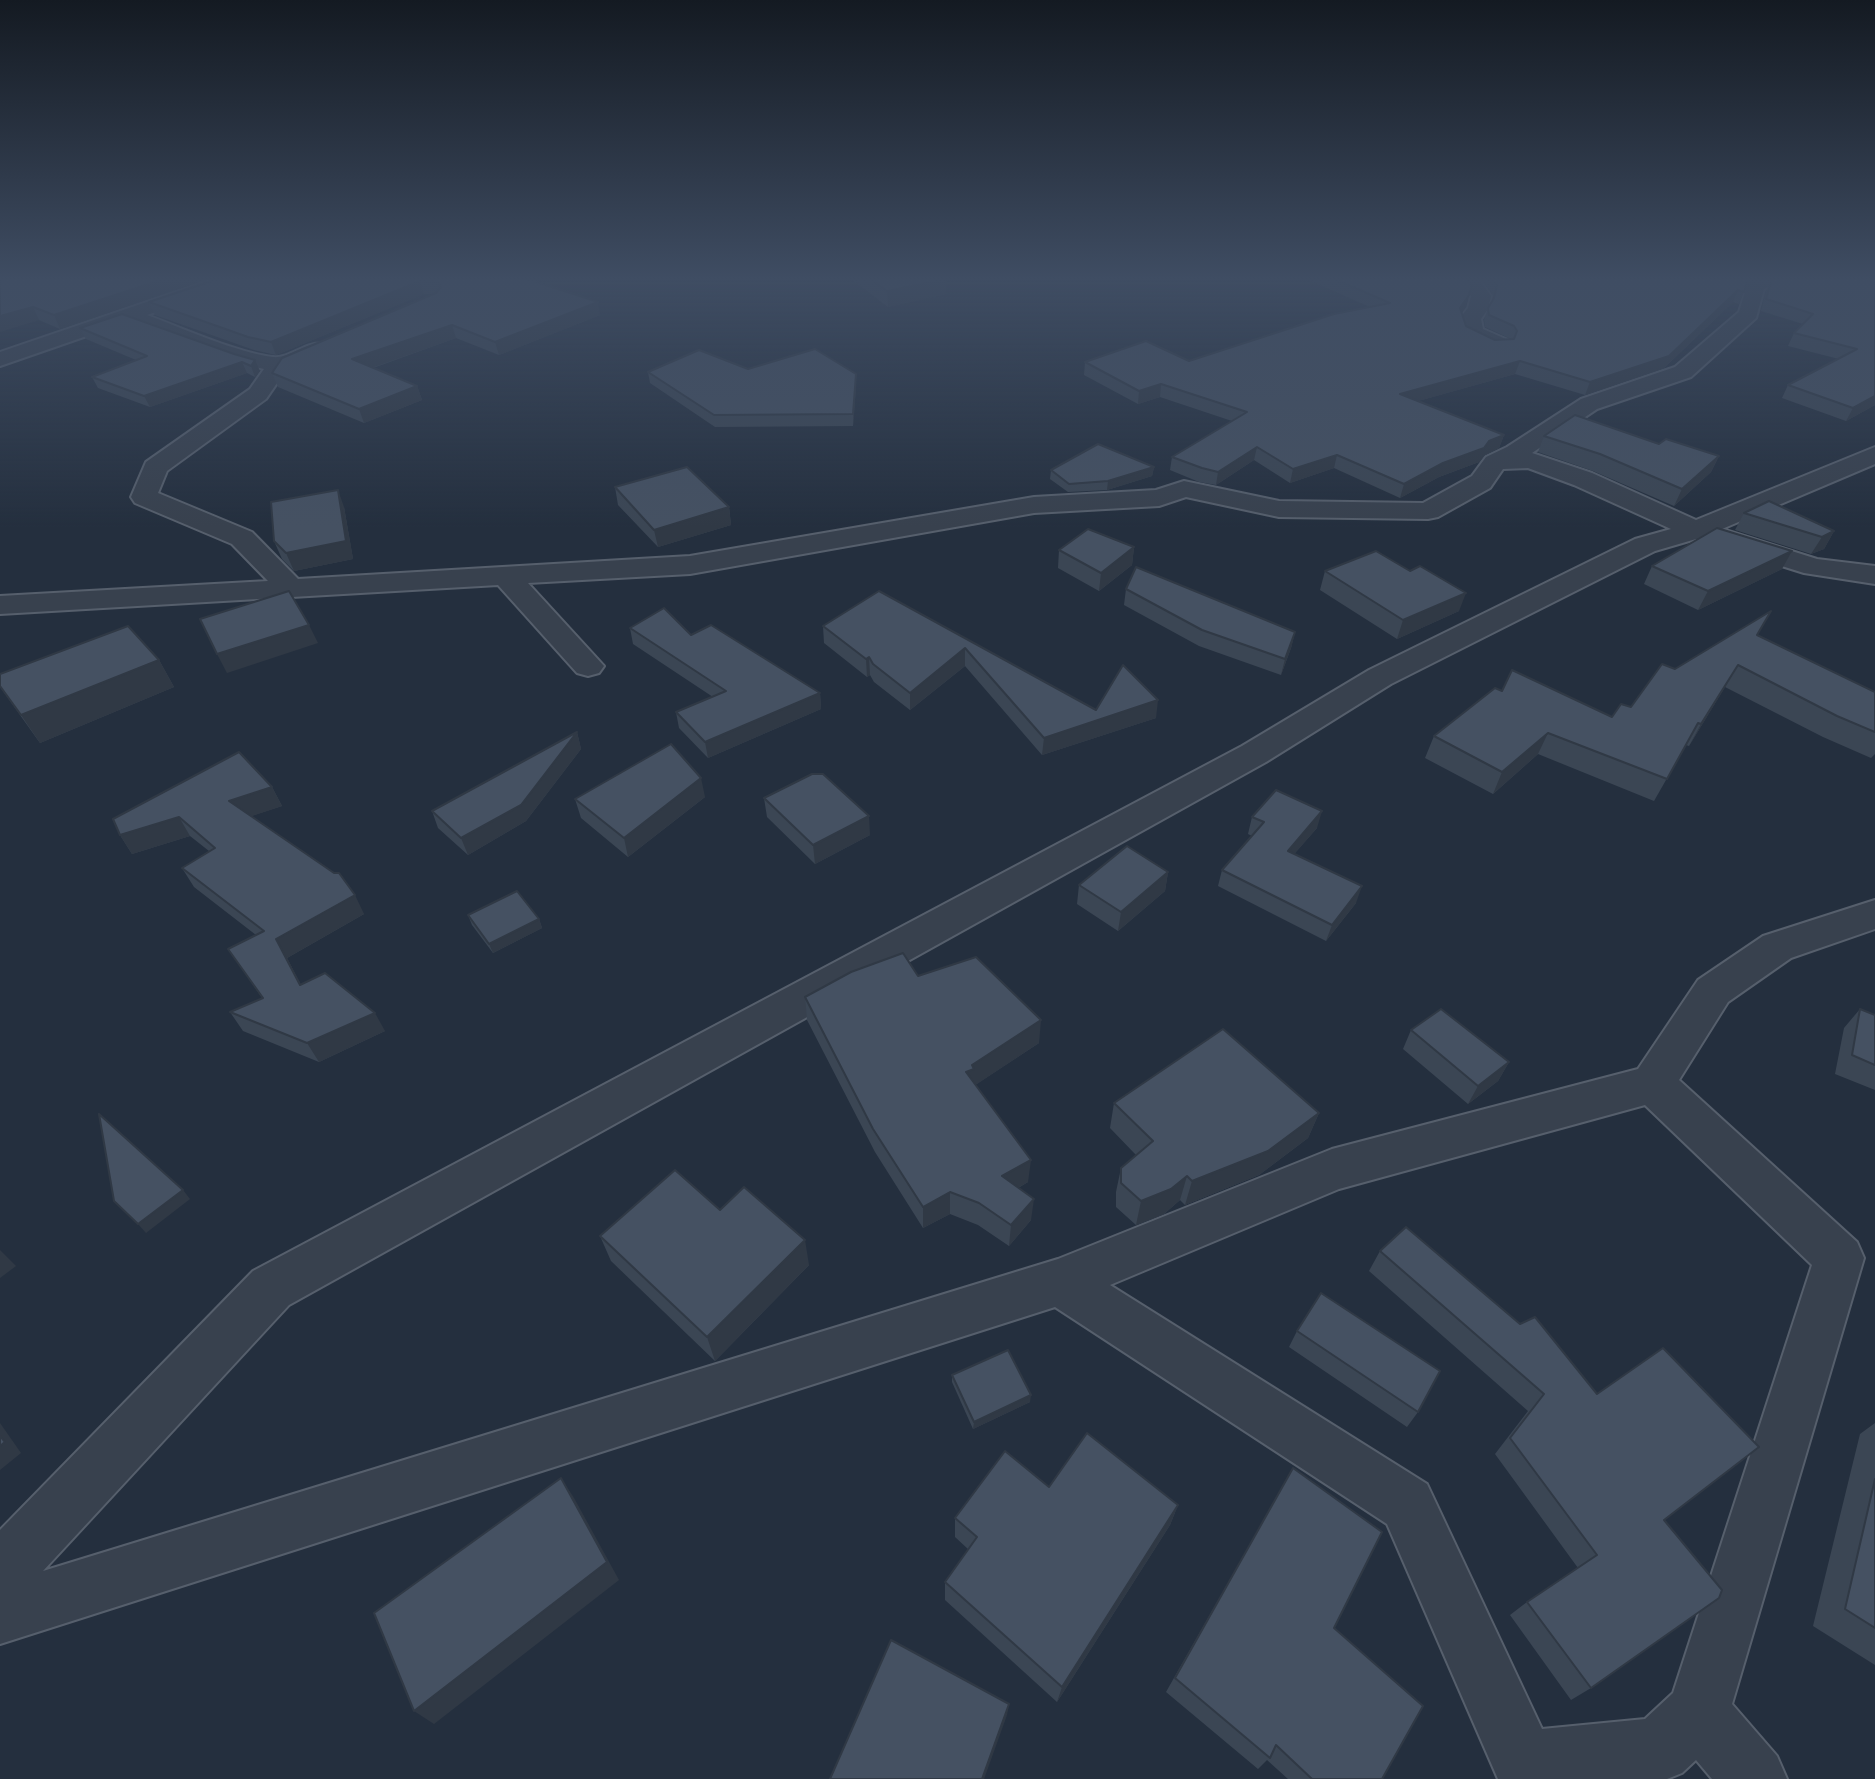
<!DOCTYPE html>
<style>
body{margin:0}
canvas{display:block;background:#242f3e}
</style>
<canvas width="1875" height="1779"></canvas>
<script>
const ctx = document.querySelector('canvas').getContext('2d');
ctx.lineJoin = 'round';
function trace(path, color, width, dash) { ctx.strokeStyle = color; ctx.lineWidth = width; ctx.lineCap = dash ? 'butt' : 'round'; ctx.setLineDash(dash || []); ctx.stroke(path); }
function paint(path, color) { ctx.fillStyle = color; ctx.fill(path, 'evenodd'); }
const minor = new Path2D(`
 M217,278H245L242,282L147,315C182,328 238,353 273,357C291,359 306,340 325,344L328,349L325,354L286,370L266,399L167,471L158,493L252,532L298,579L690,556L1034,497L1156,490L1184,481L1279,501L1423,503L1472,476L1486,457L1507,447L1581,399L1675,367L1739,312L1748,282L1756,278H1780L1777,282L1764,289L1756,318L1691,377L1597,409L1532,453L1592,473L1696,520L1875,447V464L1722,529L1817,559L1875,566V584L1804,573L1696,539L1655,551L1391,684L1266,762L289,1305L43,1571L1058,1259L1332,1149L1638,1069L1698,980L1763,936L1875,900V929L1791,958L1728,1002L1679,1080L1857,1242L1864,1258L1732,1704L1777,1756L1787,1779H1712L1696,1760L1682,1773L1667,1779H1498L1387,1524L1055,1307L0,1644V1530L253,1271L1242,746L1369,670L1635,539L1671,529L1574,485L1528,468L1503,469L1490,488L1438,517L1428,519L1279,517L1186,497L1159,506L1034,513L690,574L528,583L604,666L599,673L588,676L577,673L498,585L0,614V596L268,581L232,544L135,503L131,497L146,462L250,389L264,369L239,363L127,322L0,366V352ZM1645,1105L1812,1265L1673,1693L1645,1719L1542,1729L1427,1484L1110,1285L1339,1189Z
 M1458,278H1478L1491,296L1488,309L1481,319L1483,329L1508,340L1511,345L1508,350H1492L1465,337L1459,319L1468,308L1471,296Z`);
trace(minor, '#565f6c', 4);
paint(minor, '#38414e');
paint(new Path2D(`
 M0,278H210L60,329L39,320Z
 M221,278H524L600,315L499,355L456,338L373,368L417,386L422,400L364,423L278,387L272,373L435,294H424L276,355L254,350L155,315L149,302Z
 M850,278H943L946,279V294L888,307Z
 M1304,278H1466V307L1462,312L1466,326L1495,340L1511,339L1485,327L1484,320L1488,308L1493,300L1494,297L1481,278H1752L1748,280L1744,292L1739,304L1733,302L1664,368L1585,395L1515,374L1418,401L1504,435L1499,448L1485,455L1479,462L1439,477L1400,498L1334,468L1290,483L1254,460L1216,485L1199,482L1170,470L1172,457L1232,421L1160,397L1138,404L1084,375L1085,362L1189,361L1370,307Z
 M1875,278V405L1846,421L1782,398L1788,385L1839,359L1788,346L1794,333L1803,324L1761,311L1766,291L1772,279Z
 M80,328L234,354L260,371L255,377L247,373L150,407L98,388L92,377L136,360L86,339Z
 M748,369L856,386L853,426L715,427L650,383L648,372Z
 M1544,436L1719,456L1711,472L1674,506L1593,471L1538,452Z
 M1154,467L1152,476L1107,490L1068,492L1050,479L1051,470Z
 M615,487L729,507L731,525L658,547L618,505Z
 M344,507L353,559L294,571L282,559L274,541Z
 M1744,513L1834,531L1824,549L1811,554L1735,530Z
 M1134,547L1132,565L1099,591L1058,568L1059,550Z
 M1652,566L1782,569L1698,610L1644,584Z
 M1325,571L1459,611L1397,639L1320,590Z
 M1126,589L1295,632L1291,648L1281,675L1199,646L1124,605Z
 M879,591L1096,710L1156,718L1042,755L965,666L910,710L874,682L870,675L867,677L824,643L823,626Z
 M630,628L691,635L820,693L821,709L708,758L679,728L676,712L713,697L633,644Z
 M1757,635L1875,692V754L1871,758L1823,737L1725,687L1689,746L1686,745L1654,801L1538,754L1493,794L1425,758L1434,736L1502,691L1612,717L1631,707L1675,669Z
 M159,660L174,687L40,743L0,687Z
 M577,732L581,749L526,821L468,855L438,828L432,811Z
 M272,787L282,806L251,816L364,914L287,958L301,985L385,1031L319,1062L243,1031L230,1012L262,998L228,949L256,935L194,887L182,868L209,851L190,836L132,854L120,835Z
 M705,797L628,857L581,818L575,799Z
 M764,798L870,835L815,864L767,817Z
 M1252,817L1317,828L1294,854L1356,903L1326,941L1218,886L1222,870L1252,836L1248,834Z
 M1168,872L1165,891L1118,931L1077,904L1079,885Z
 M468,915L539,919L542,928L493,953L472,925Z
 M918,976L1039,1043L975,1085L1028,1182L1018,1188L1031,1220L1009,1246L978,1225L950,1214L923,1228L875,1152L807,1020L805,997Z
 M1860,1009L1875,1015V1090L1835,1074L1844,1028Z
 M1411,1030L1509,1062L1498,1081L1468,1104L1403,1049Z
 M1114,1103L1319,1113L1308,1138L1259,1175L1185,1205L1180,1200L1164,1214L1136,1225L1116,1207V1192L1121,1168L1136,1155L1110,1128Z
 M720,1210L809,1265L715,1361L611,1261L600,1236Z
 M1406,1227L1664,1520L1591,1688L1571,1700L1510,1615L1527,1602L1578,1568L1495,1454L1528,1411L1369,1271L1380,1251Z
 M1297,1331L1418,1412L1407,1427L1289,1347Z
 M952,1375L1030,1402L973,1429L952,1382Z
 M1875,1423V1665L1813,1626L1860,1434Z
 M1293,1468L1334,1628L1382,1779H1288L1267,1760L1258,1769L1166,1692Z
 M1049,1487L1178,1505L1170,1525L1057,1702L945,1600V1582L968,1549L955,1537V1518Z`), '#3b4654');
paint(new Path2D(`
 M167,278H210L60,329L54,315Z
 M946,279V294L888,307L887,291Z
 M420,281L424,294L276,355L271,342Z
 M1738,290L1733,302L1664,368L1585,395L1590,382Z
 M1469,295L1466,307L1457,320L1460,308Z
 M598,302L600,315L499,355L495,342Z
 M33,307L39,320L0,332V316Z
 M452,325L456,338L357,373L352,359Z
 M255,360L260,371L255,377L251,366Z
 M1520,361L1515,374L1397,407L1400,394Z
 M242,362L247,373L150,407L144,396Z
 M856,374V386L853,426V414Z
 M1161,384L1160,397L1138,404L1139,391Z
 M417,386L422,400L364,423L359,409Z
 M1875,396V405L1846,421L1853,408Z
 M1504,435L1499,448L1485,455L1479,462L1439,477L1400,498L1404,484L1443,463Z
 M1257,447L1254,460L1216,485L1218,472Z
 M1337,455L1334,468L1290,483L1293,469Z
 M1719,456L1711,472L1674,506L1682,489Z
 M1154,467L1152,476L1107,490L1108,481Z
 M338,490L344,507L353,559L294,571L286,553Z
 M729,507L731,525L658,547L654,530Z
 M1834,531L1824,549L1811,554L1822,537Z
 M1134,547L1132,565L1099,591L1101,573Z
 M1792,551L1782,569L1698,610L1708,591Z
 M1466,593L1459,611L1397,639L1403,620Z
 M309,625L318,643L227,673L217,654Z
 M1295,632L1291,648L1281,675L1285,659Z
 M965,648V666L910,710V693Z
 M869,657L870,675L867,677L866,659Z
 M159,660L174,687L40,743L21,715Z
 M1738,665L1725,687L1689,746L1701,724Z
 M820,693L821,709L708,758L705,742Z
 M1158,700L1156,718L1042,755L1044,738Z
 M577,732L581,749L526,821L468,855L461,838Z
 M1548,733L1538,754L1493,794L1502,772Z
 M701,778L705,797L628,857L624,838Z
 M272,787L282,806L240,820L229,801Z
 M1322,811L1317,828L1283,867L1288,851Z
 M869,816L870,835L815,864L813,845Z
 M179,817L190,836L132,854L120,835Z
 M1168,872L1165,891L1118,931L1121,912Z
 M1362,886L1356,903L1326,941L1332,925Z
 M355,895L364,914L287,958L311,1004L276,939Z
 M539,919L542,928L493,953L489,944Z
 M375,1013L385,1031L319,1062L307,1043Z
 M1041,1020L1039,1043L974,1086L966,1072L972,1065Z
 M1509,1062L1498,1081L1468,1104L1478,1086Z
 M1319,1113L1308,1138L1259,1175L1185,1205L1192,1181Z
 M1031,1160L1028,1182L1000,1198L1002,1176Z
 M1187,1176L1180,1200L1164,1214L1136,1225L1141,1201Z
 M183,1190L190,1199L146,1233L138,1224Z
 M950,1192V1214L923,1228V1207Z
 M1034,1199L1031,1220L1009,1246L1011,1225Z
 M805,1240L809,1265L715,1361L707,1337Z
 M0,1250L16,1266L0,1278Z
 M1031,1395L1030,1402L973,1429L974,1422Z
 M0,1423L21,1453L0,1470Z
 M561,1478L574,1498L619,1580L434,1724L414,1711Z
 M1178,1505L1170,1525L1057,1702L1062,1687Z
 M1009,1704L1007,1715L984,1779H982Z`), '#303945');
const building = new Path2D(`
 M0,278H167L54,315L33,307L0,316Z
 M221,278H524L598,302L495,342L452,325L352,359L417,386L359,409L272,373L282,358L436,293L441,287L438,282L420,281L271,342L248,337L149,302Z
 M869,278H943L946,279L887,291Z
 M1332,278H1466L1472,285L1469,295L1460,308L1466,326L1495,340L1514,339L1517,331L1514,326L1489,315L1488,308L1494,298L1497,285L1492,278H1748L1744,292L1738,290L1669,356L1590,382L1520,361L1400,394L1504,435L1489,441L1484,448L1443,463L1404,484L1337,455L1293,469L1257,447L1218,472L1202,468L1172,457L1247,412L1161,384L1139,391L1085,362L1146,341L1189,361L1334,314L1390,303Z
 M1775,278H1875V396L1853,408L1788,385L1857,349L1794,333L1813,314L1766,299L1772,279Z
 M122,314L234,354L255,360L251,366L242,362L144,396L92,377L147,356L80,328Z
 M815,349L856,374L853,414L714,415L648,372L699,350L748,369Z
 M1575,415L1659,444L1666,439L1719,456L1682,489L1600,454L1544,436Z
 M1098,444L1154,467L1108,481L1069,484L1051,470Z
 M687,467L729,507L654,530L615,487Z
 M338,490L346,541L286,553L274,541L271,502Z
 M1769,501L1834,531L1822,537L1744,513Z
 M1717,528L1792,551L1708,591L1652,566Z
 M1088,529L1134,547L1101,573L1059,550Z
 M1376,551L1410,571L1420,566L1466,593L1403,620L1325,571Z
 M1136,567L1295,632L1285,659L1202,630L1126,589Z
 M289,591L309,625L217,654L200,619Z
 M879,591L1096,710L1123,665L1158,700L1044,738L965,648L910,693L873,664L869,657L866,659L823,626Z
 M664,608L691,635L711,625L820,693L705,742L676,712L726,691L630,628Z
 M1771,611L1757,635L1875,692V732L1837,716L1738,665L1701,724L1698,723L1667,779L1548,733L1502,772L1434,736L1495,688L1502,691L1512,670L1612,717L1621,704L1631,707L1662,664L1675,669Z
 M128,626L159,660L21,715L0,686V674Z
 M577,732L521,805L461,838L432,811Z
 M671,744L701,778L624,838L575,799Z
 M239,752L272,787L229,801L334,873H339L355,895L276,939L300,985L325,973L375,1013L307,1043L230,1012L263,998L228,949L264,931L182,868L215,848L179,817L120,835L113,819Z
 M812,774H823L869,816L813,845L764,798Z
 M1276,790L1322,811L1288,851L1362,886L1332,925L1222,870L1264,822L1252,817Z
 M1127,846L1168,872L1121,912L1079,885Z
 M517,891L539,919L489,944L468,915Z
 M903,953L918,976L976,957L1041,1020L972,1065L974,1069L966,1072L1031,1160L1002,1176L1034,1199L1011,1225L979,1203L950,1192L923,1207L873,1129L805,997L851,972Z
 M1441,1009L1509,1062L1478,1086L1411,1030Z
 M1860,1009L1875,1015V1065L1852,1055Z
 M1223,1029L1319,1113L1268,1151L1192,1181L1187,1176L1171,1189L1141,1201L1121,1183V1168L1153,1141L1114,1103Z
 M99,1114L183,1190L138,1224L114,1201Z
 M675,1170L720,1210L744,1187L805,1240L707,1337L600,1236Z
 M1406,1227L1520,1324L1535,1317L1597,1394L1663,1348L1759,1447L1664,1520L1722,1590L1719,1598L1591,1688L1527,1602L1597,1555L1510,1438L1544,1394L1380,1251Z
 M1321,1293L1440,1371L1418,1412L1297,1331Z
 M1008,1350L1031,1395L974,1422L952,1375Z
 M1087,1433L1178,1505L1062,1687L945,1582L977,1537L955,1518L1005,1451L1049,1487Z
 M0,1436L5,1442L0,1446Z
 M1293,1468L1382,1532L1334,1628L1423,1706L1382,1779H1312L1276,1745L1270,1758L1175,1678Z
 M561,1478L607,1562L414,1711L374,1613Z
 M1875,1479V1628L1845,1609Z
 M891,1640L1009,1704L982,1779H830Z`);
paint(building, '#455162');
trace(building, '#303945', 2);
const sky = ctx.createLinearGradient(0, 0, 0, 527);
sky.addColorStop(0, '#141a22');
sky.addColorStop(0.53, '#3f4d63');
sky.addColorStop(1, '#3f4d6300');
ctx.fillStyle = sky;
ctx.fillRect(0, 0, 1875, 527);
</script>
